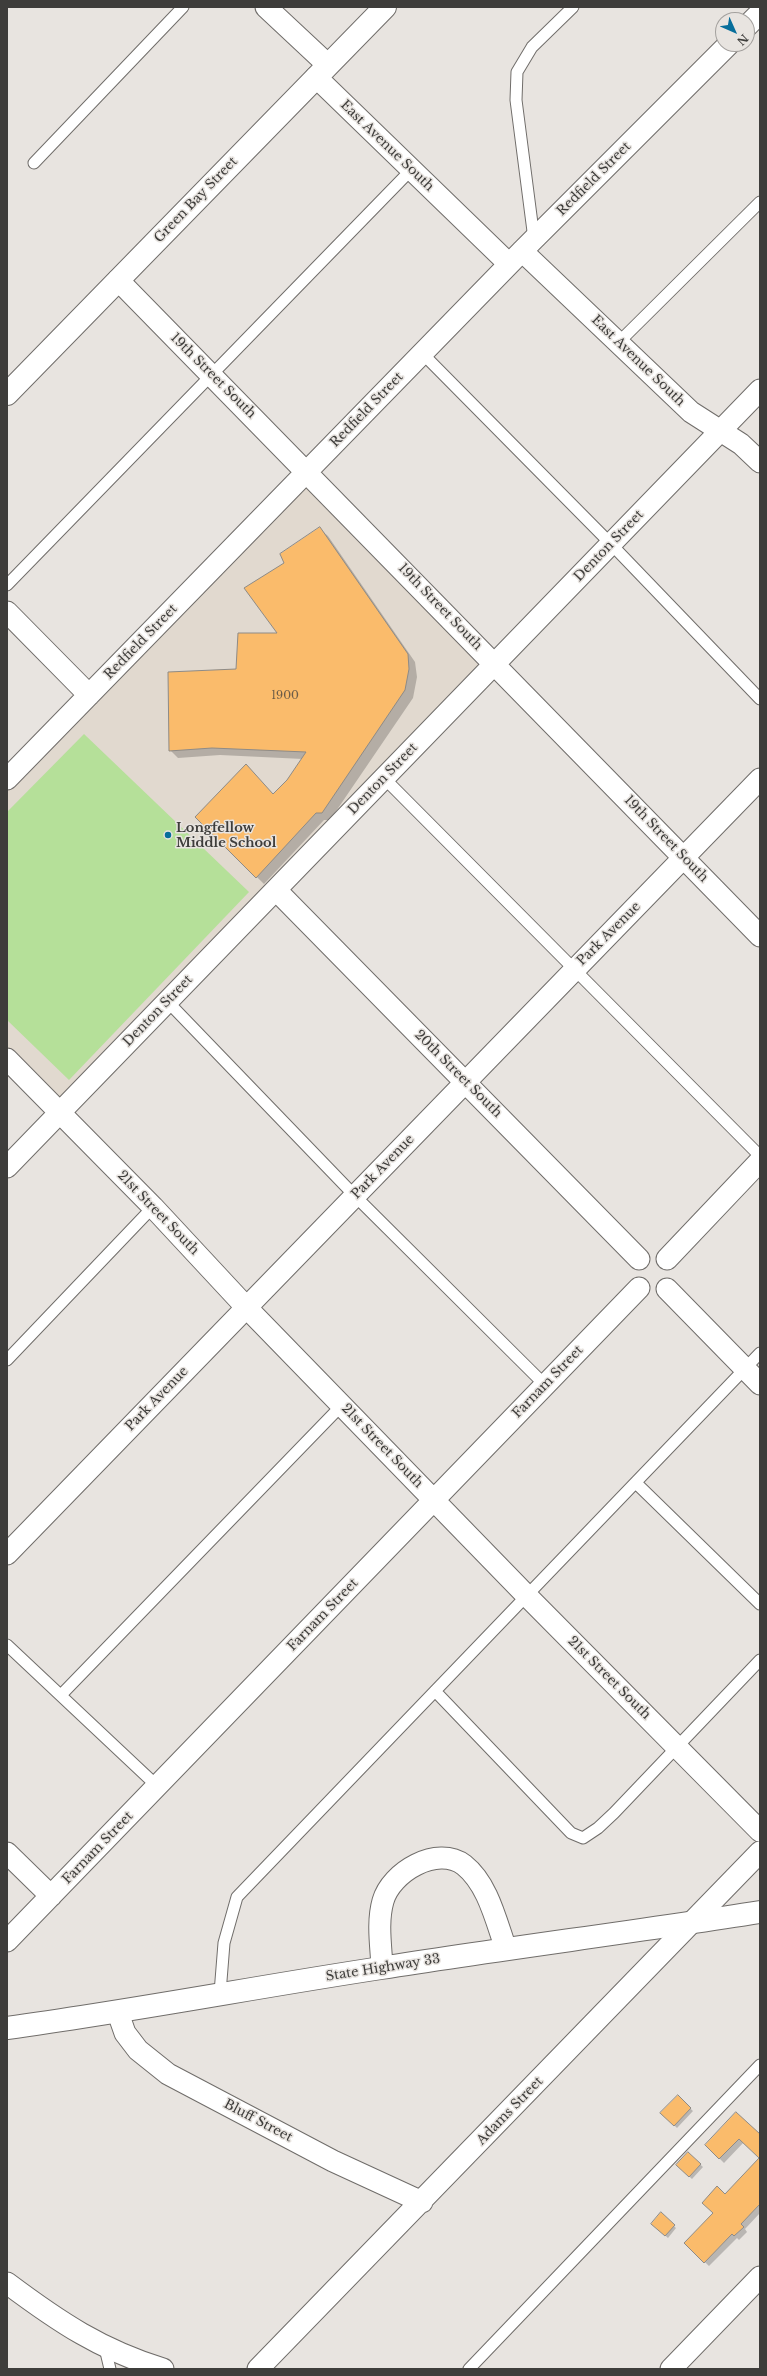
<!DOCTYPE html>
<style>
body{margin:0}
#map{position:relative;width:767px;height:2376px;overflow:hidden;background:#e8e4e0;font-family:"Libre Baskerville",serif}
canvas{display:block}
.frame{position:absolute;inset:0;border:8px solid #3e3d3b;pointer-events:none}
.north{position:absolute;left:715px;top:12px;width:40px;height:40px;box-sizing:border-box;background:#e8e4e0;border:1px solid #a4a19e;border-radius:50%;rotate:135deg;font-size:11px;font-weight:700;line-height:16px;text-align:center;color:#3e3d3b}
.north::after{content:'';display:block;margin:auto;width:14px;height:18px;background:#076e9b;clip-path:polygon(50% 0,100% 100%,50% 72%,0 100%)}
</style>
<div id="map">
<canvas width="767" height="2376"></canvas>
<div class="frame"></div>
<div class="north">N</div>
</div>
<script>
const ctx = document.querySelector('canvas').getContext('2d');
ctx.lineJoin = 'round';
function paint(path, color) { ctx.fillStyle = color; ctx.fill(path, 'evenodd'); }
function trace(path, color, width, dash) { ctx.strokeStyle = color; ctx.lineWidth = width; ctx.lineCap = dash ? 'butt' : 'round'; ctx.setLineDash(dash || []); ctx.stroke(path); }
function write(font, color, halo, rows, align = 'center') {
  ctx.font = font + ' "Libre Baskerville",serif'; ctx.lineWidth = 3; ctx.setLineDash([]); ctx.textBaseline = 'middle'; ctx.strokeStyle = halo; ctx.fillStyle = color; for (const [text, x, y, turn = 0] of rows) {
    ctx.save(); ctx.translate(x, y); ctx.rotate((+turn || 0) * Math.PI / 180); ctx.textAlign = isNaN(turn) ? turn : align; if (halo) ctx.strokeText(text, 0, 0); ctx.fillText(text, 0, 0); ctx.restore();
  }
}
paint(new Path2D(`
 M307,471L495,664L60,1113L7,1059V779Z`), '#e1d9cf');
paint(new Path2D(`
 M84,734L249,892L69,1080L7,1020V812Z`), '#b5e099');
paint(new Path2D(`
 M320,529L328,536L415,662L417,677L413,698L330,820H324L264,884L196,817L273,795L288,781L303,759L220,755L178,758L170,750L237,670L279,634L285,563Z
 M678,2097L693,2111L677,2128L662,2113Z
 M736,2113L760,2136V2158L744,2142L724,2163L706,2145Z
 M688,2153L703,2167L692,2179L677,2165Z
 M760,2158V2213L745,2229L747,2232L739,2240L737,2238L709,2266L685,2243L714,2213L725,2195Z
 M661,2214L676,2228L668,2238L652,2224Z`), '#0003');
const building = new Path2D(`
 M320,527L408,654L409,669L405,690L322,813H316L256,878L195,817L246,764L273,794L287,780L306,752L212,748L169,751L168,672L236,669L238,633H277L244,588L284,563L280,554Z
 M678,2095L691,2108L674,2126L660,2113Z
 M736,2112L760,2134V2204L741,2224L744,2227L734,2236L732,2234L704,2263L684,2243L713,2213L702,2203L717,2186L725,2194L759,2158L739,2139L719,2159L705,2145Z
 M688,2152L701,2164L689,2177L676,2165Z
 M661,2212L675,2225L665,2236L651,2224Z`);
paint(building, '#fabb6b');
trace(building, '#8e8b87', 1);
const lane = new Path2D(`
 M34,163L183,7
 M534,239L516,100L517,72L532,47L573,7
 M619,342L760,202
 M422,353L611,544L760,699
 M7,585L411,170
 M384,778L760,1156
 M168,1002L355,1196L545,1385
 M7,1360L153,1207
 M636,1483L760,1604
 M7,1645L157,1786
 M435,1691L571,1833L583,1838L598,1828L614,1813L760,1660
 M61,1695L342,1405
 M220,1993L224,1943L237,1897L760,1353
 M105,2348L110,2369
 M469,2369L760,2065`);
const street = new Path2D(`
 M266,7L328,65
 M747,26L760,13
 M316,77L509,264
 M522,251L691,412L741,444L760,462
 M118,280L760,936
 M7,612L89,695
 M7,779L522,251L729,44
 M276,890L639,1259
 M7,1059L153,1207L246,1307L527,1596L760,1831
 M7,1167L760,390
 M667,1259L760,1161
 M667,1289L760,1384
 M7,1554L760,779
 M7,1853L51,1896
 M7,1941L639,1288
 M382,1967C381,1946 377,1922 383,1901C391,1872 437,1845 464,1865C488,1884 496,1921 506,1949
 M118,2013L125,2033L138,2050L168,2074L333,2161L422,2202
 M7,2283C59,2322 101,2350 163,2369
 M258,2369L760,1852
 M671,2369L760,2277`);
const secondary = new Path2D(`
 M7,394L385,7`);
const primary = new Path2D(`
 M7,2028C132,2011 256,1987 381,1968C507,1948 634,1932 760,1912`);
trace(lane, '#706d6a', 13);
trace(street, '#706d6a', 23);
trace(secondary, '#706d6a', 24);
trace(primary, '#706d6a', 24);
trace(lane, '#fff', 11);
trace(street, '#fff', 21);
trace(secondary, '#fff', 22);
trace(primary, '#fff', 22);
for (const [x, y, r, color] of [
 [168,835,4,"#076e9b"]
]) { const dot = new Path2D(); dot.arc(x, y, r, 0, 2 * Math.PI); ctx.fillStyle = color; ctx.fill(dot); trace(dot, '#e8e4e0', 1.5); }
write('11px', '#6d5c47', null, [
 ["1900",285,696]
]);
write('13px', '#3e3d3b', '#e8e4e0', [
 ["East Avenue South",387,146,44],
 ["Redfield Street",594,179,-45],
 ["Green Bay Street",196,200,-46],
 ["East Avenue South",638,361,44],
 ["19th Street South",213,376,45],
 ["Redfield Street",367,410,-46],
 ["Denton Street",609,546,-46],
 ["19th Street South",440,607,46],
 ["Redfield Street",141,642,-46],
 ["Denton Street",383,779,-46],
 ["19th Street South",666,839,46],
 ["Park Avenue",609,934,-45],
 ["Denton Street",158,1011,-46],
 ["20th Street South",458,1074,45],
 ["Park Avenue",383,1167,-46],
 ["21st Street South",158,1213,46],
 ["Farnam Street",548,1382,-46],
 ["Park Avenue",157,1399,-46],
 ["21st Street South",382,1446,46],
 ["Farnam Street",323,1615,-46],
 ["21st Street South",609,1678,45],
 ["Farnam Street",98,1848,-46],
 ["State Highway 33",383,1968,-9],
 ["Adams Street",510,2111,-46],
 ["Bluff Street",258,2121,28]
]);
write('bold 13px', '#3e3d3b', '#e8e4e0', [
 ["Longfellow",176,828],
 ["Middle School",176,843]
], 'left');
</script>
